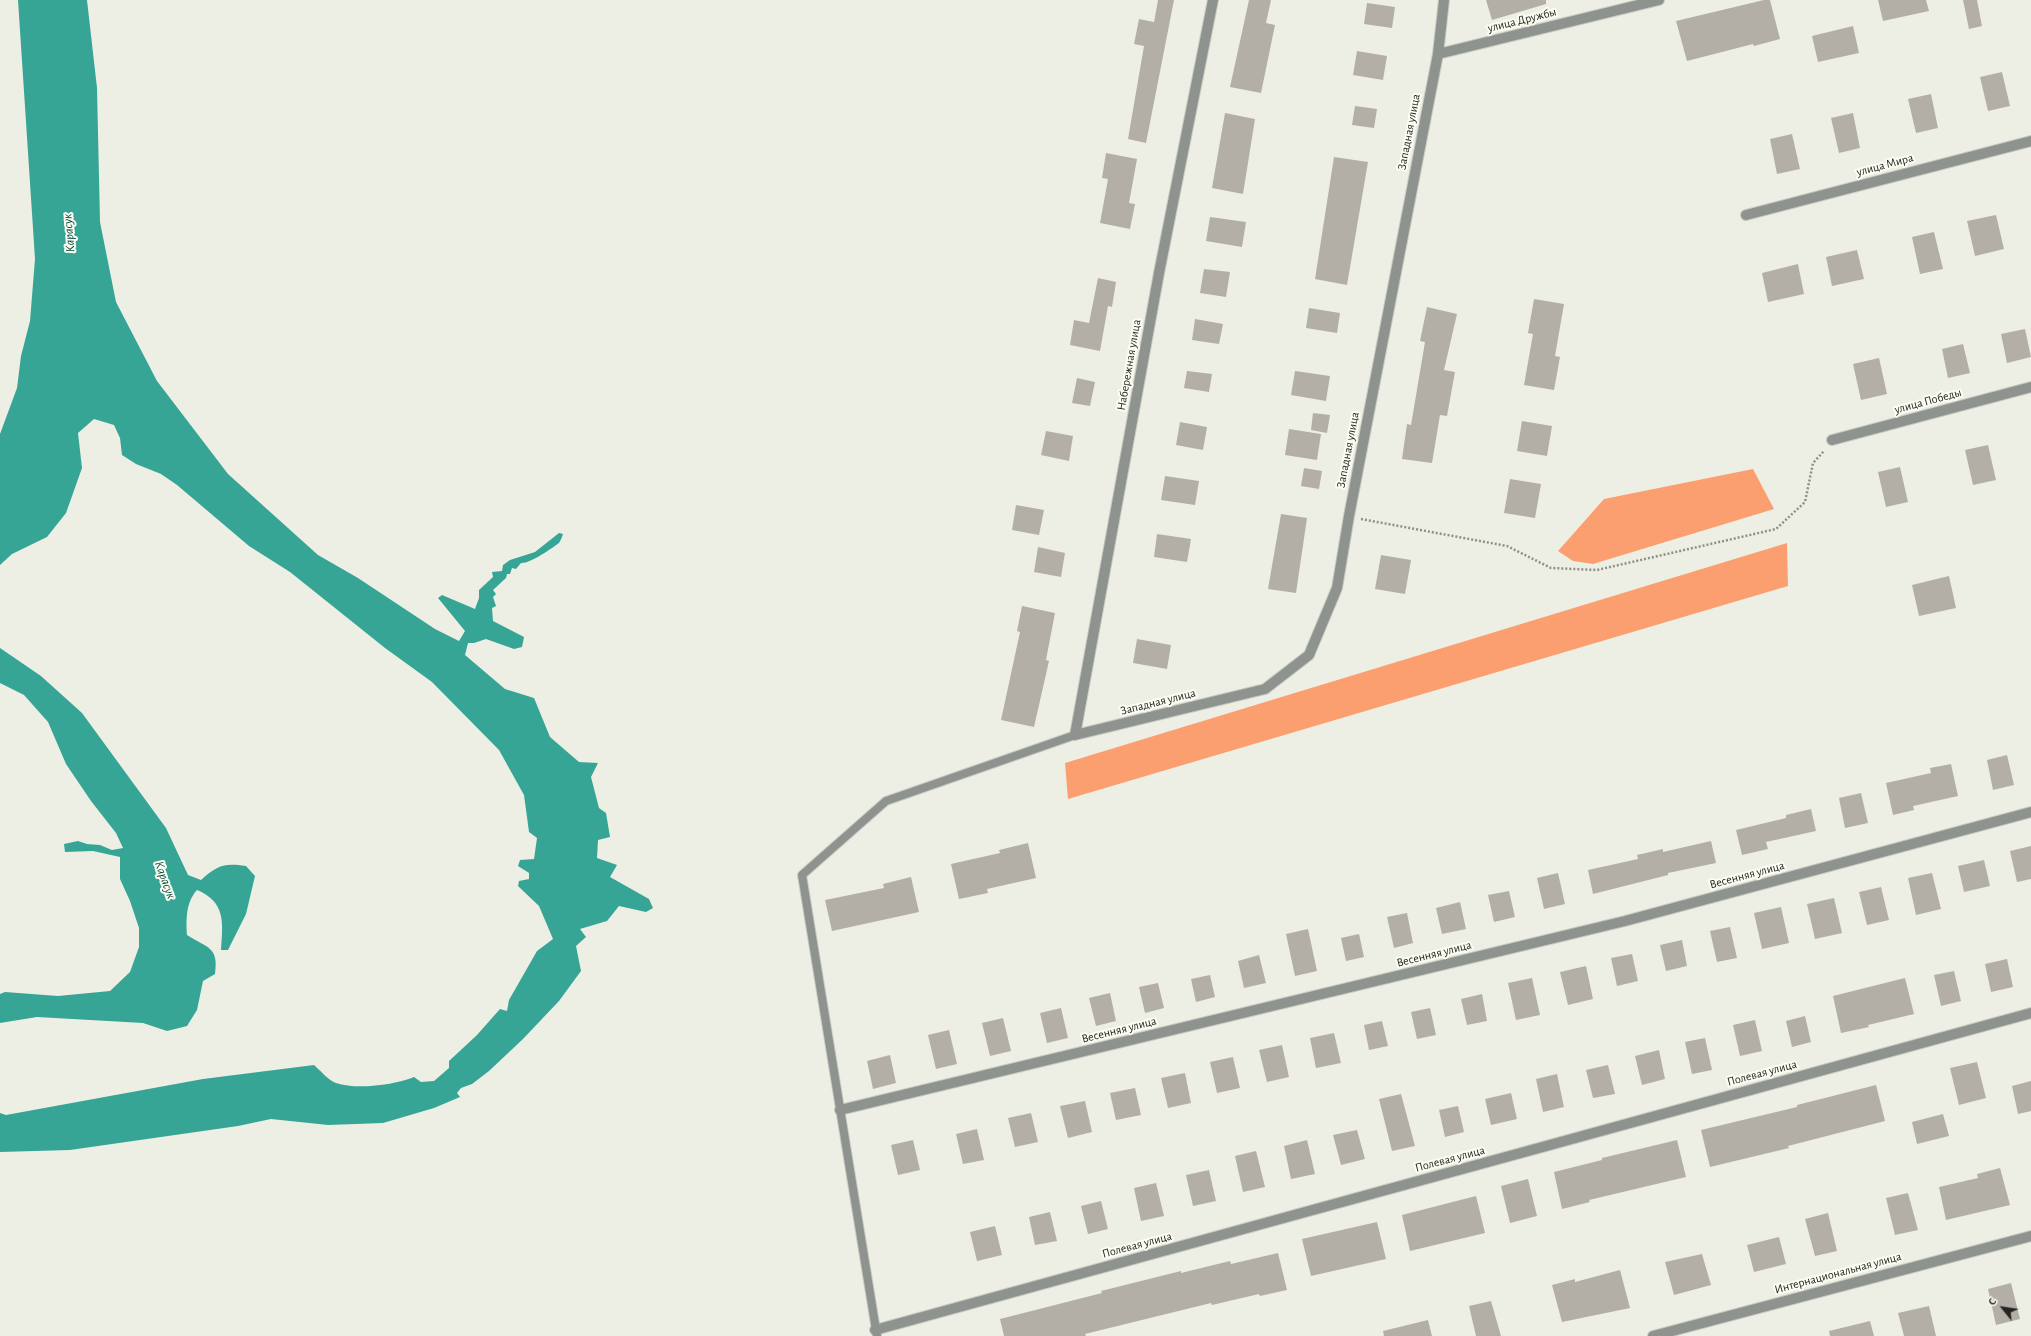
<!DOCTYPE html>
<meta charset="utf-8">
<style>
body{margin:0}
#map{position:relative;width:2031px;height:1336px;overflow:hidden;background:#edefe5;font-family:"Alegreya Sans",sans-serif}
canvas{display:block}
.north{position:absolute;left:1983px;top:1288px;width:40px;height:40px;-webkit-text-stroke:3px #fbfdf2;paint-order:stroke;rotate:300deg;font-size:11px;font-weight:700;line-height:16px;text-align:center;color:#242521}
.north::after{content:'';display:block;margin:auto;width:14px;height:18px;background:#242521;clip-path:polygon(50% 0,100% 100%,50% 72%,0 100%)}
</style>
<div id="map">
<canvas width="2031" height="1336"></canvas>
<div class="north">С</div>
</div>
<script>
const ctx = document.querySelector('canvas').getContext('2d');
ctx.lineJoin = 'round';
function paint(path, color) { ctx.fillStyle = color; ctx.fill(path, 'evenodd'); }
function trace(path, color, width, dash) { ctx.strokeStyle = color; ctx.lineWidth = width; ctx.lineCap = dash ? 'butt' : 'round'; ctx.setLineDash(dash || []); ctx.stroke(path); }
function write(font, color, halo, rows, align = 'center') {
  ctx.font = font + ' "Alegreya Sans",sans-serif'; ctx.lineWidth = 4; ctx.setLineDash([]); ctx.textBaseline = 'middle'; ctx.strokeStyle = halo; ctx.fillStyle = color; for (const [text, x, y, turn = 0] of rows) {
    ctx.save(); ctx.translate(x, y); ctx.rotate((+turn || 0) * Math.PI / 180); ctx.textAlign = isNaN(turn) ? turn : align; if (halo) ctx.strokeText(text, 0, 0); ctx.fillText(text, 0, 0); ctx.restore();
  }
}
paint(new Path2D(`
 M1753,469L1774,509L1593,564L1573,561L1558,551L1604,499Z
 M1787,543L1788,586L1068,799L1065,763Z`), '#fb9f70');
paint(new Path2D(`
 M18,0H87L97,88L100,222L116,302L157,381L228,474L318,555L358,578L435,629L459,641L465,631L438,598L442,595L475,609L479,598V590L493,577L492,572L502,571L503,565L510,560L535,552L559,533L563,534C562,537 561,540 559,543C552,548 530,564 521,563L516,569L512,568L510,574H507L506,578L493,590L496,594L493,597L496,606L492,608L493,621L524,637L522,647L514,649L486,639L474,643H468L465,655L505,689L534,698L550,737L579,762L598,763L591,777L599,808L606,813L610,837L598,840L597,858L617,865L610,877L649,899L653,908L646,912L619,906L607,921L580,929L586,937L576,946L581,971L559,1001L523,1039L489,1071L472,1084L461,1088L457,1093L460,1097L434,1108L383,1123L328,1125L271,1119L238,1126L70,1150L0,1152V1113L6,1115L203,1079L314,1065C320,1070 329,1081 336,1083C357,1090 394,1085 414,1077L421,1082L434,1081L449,1068V1061L477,1035L500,1009L507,1011L509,1000L537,951L553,939L539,906L518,886L519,881L529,879V873L518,866L520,860L534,859L537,838L529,832L524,795L499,750L432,682L385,648L290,572L249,546L177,485L161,474L136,464L122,455L120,438L114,425L94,419L78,433L82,468L66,513L47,537L12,554L0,565V434L17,388L21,356L30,321L35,259Z
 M0,648L41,676L82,713L166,828L188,875L201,880C218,865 224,863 246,866L255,876L246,914L228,950H221C223,923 226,902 197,890C186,902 186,919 187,935C207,948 219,946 215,974L203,981L197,1010L187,1026L167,1031L143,1023L37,1017L0,1023V994L5,992L58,996L110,991L130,972L139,947V928L130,901L120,879V857L93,851L65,852L64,844L78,841L87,844L100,845L112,850L123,848L116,833L91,801L66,764L48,722L24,695L0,683Z`), '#37a595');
paint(new Path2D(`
 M1158,0H1174L1146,143L1128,139L1144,46L1134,44L1139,19L1154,22Z
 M1249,0H1271L1266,23L1275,25L1261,93L1230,87Z
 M1486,0H1546V4L1492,20Z
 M1764,0H1770L1780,39L1754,46L1753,44L1687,61L1676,21Z
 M1878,0H1926L1929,11L1883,21Z
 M1963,0H1977L1982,26L1969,29Z
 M1367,3L1395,7L1392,28L1364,24Z
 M1853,26L1859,53L1818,62L1812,36Z
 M1357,51L1387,56L1383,80L1353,75Z
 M2002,72L2010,106L1988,111L1980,77Z
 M1931,94L1938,128L1916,133L1908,99Z
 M1355,106L1377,109L1374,128L1352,125Z
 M1225,113L1255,119L1243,194L1212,188Z
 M1853,113L1860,148L1839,153L1831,118Z
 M1792,134L1800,169L1777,174L1770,139Z
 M1106,153L1137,159L1129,203L1135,204L1130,229L1100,223L1108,179L1102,178Z
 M1334,157L1368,162L1347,285L1315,279Z
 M1996,215L2004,249L1975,256L1967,221Z
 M1210,217L1246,222L1242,247L1206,241Z
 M1934,232L1943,269L1920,274L1912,237Z
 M1857,250L1864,279L1832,286L1826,257Z
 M1798,264L1804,294L1768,302L1762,273Z
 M1204,269L1230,272L1226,297L1200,293Z
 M1098,278L1116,282L1112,307L1108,306L1100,351L1070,345L1074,320L1089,323Z
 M1534,299L1564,304L1555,356L1560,357L1554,390L1524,385L1533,334L1528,333Z
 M1427,307L1457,314L1444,370L1455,372L1447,416L1440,415L1432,463L1402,459L1407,424L1411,425L1425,342L1420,341Z
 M1309,308L1340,313L1337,333L1306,328Z
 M1195,319L1223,324L1219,344L1192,340Z
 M2025,329L2031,357L2007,363L2001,334Z
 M1963,344L1970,373L1948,378L1942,349Z
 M1879,358L1887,394L1861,400L1853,364Z
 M1187,371L1212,374L1209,392L1184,388Z
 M1295,371L1330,376L1326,401L1291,395Z
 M1077,378L1095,382L1090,406L1072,403Z
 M1313,413L1330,415L1327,433L1311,430Z
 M1522,421L1552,426L1547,456L1517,451Z
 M1180,422L1207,427L1203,450L1176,445Z
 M1289,429L1321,434L1317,460L1285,455Z
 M1046,431L1073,436L1069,461L1041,455Z
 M1988,445L1996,480L1973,485L1965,450Z
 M1900,467L1908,502L1886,507L1878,472Z
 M1304,468L1322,471L1319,489L1301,486Z
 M1165,476L1199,481L1195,505L1161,500Z
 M1510,479L1541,484L1535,518L1504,513Z
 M1016,505L1044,510L1039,535L1012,530Z
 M1281,514L1307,518L1296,593L1268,589Z
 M1157,534L1191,539L1187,562L1154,557Z
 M1038,547L1065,553L1061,577L1034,572Z
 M1381,555L1411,560L1405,594L1375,589Z
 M1949,576L1956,608L1919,616L1912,585Z
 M1022,606L1055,613L1046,660L1049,661L1034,727L1001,720L1020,632L1017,631Z
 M1137,639L1171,645L1167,669L1133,663Z
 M2007,755L2014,785L1993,790L1987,760Z
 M1951,764L1958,796L1913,806L1914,810L1893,815L1886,783L1931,773L1930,768Z
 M1861,793L1868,823L1845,828L1839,798Z
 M1811,809L1816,831L1766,842L1768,849L1742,855L1736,830L1786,818V815Z
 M1711,841L1716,863L1668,873V875L1593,894L1588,870L1638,859L1637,855L1663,849V852Z
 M1028,843L1036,878L987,889L988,893L959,899L951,864L1000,853L999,850Z
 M2031,846V879L2017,882L2010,851Z
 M1984,860L1990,886L1964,892L1958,866Z
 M1558,873L1565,904L1544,909L1537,878Z
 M1932,873L1941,909L1916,915L1908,878Z
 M911,877L919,912L832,931L825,900L884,888L883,884Z
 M1881,887L1889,920L1867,925L1859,892Z
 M1509,891L1515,917L1494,922L1488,895Z
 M1834,898L1842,933L1815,939L1807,904Z
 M1460,902L1466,929L1442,934L1436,908Z
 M1781,907L1789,943L1762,949L1754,913Z
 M1407,913L1413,943L1394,948L1387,917Z
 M1730,927L1737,958L1717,962L1710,931Z
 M1308,929L1317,971L1295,976L1286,934Z
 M1359,934L1364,957L1346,961L1341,938Z
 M1682,940L1687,966L1666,971L1660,945Z
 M1632,954L1638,981L1617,986L1611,958Z
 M1259,955L1266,983L1244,988L1238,961Z
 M2007,959L2013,987L1991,992L1985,964Z
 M1586,966L1593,999L1568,1005L1560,972Z
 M1954,971L1961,1001L1941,1006L1934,975Z
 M1210,975L1215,997L1196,1002L1191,979Z
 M1532,978L1540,1015L1516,1020L1508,983Z
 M1905,978L1914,1014L1868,1025L1869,1027L1841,1033L1833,996Z
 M1158,983L1164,1008L1145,1013L1139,987Z
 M1110,993L1116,1021L1096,1026L1089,998Z
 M1482,994L1487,1021L1467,1025L1461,999Z
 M1061,1008L1068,1038L1047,1043L1040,1013Z
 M1430,1008L1436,1035L1417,1039L1411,1012Z
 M1805,1016L1811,1042L1792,1047L1786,1021Z
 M1003,1018L1011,1051L990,1056L982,1023Z
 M1755,1020L1762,1051L1740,1056L1733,1025Z
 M1382,1021L1388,1046L1369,1050L1364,1025Z
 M949,1030L957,1064L936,1069L928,1035Z
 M1334,1033L1341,1063L1316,1068L1310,1038Z
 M1705,1038L1712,1070L1692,1074L1685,1042Z
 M1282,1045L1289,1077L1267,1082L1259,1050Z
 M1659,1050L1665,1079L1642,1085L1635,1056Z
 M890,1055L896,1083L873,1089L867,1061Z
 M1233,1057L1240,1088L1217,1093L1210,1062Z
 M1977,1062L1986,1098L1959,1105L1950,1068Z
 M1608,1065L1615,1094L1593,1098L1586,1070Z
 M1185,1073L1191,1103L1168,1108L1161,1078Z
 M1557,1074L1564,1107L1543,1112L1536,1079Z
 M2031,1081V1111L2018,1114L2012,1086Z
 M1876,1085L1885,1121L1788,1146L1789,1148L1710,1167L1701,1130L1797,1107V1105Z
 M1135,1088L1141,1115L1116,1120L1110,1093Z
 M1511,1093L1517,1119L1491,1125L1485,1099Z
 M1401,1094L1415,1146L1392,1151L1379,1099Z
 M1085,1101L1092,1132L1068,1138L1060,1106Z
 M1458,1106L1464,1132L1445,1137L1439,1110Z
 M1031,1113L1038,1142L1015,1147L1008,1118Z
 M1943,1114L1949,1136L1917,1144L1912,1122Z
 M977,1129L984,1160L963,1164L956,1134Z
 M1357,1130L1365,1159L1341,1165L1333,1135Z
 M913,1140L920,1170L898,1175L891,1145Z
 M1307,1140L1315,1174L1291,1179L1284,1146Z
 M1677,1140L1686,1177L1589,1200L1590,1202L1562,1209L1554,1172L1602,1160V1158Z
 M1256,1151L1265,1187L1243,1192L1235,1156Z
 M2000,1168L2010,1205L1946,1220L1939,1187L1978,1178L1977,1174Z
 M1209,1170L1216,1201L1193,1206L1186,1175Z
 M1528,1179L1537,1216L1510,1223L1501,1186Z
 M1156,1183L1164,1216L1141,1221L1134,1188Z
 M1908,1193L1918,1230L1895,1235L1886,1198Z
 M1476,1196L1485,1233L1410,1251L1402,1215Z
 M1101,1201L1108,1229L1088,1234L1081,1206Z
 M1050,1212L1057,1241L1035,1245L1029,1217Z
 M1828,1213L1837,1251L1815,1256L1805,1219Z
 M1377,1222L1386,1259L1311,1276L1302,1239Z
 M995,1226L1002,1255L977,1261L970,1232Z
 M1779,1237L1786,1264L1754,1272L1747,1245Z
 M1278,1253L1287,1290L1260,1296L1259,1294L1212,1305L1211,1303L1085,1334L1086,1336H1004L1000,1319L1102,1293L1101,1291L1181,1271V1273L1230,1261L1231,1264Z
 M1702,1254L1711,1285L1674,1295L1665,1262Z
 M1620,1270L1630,1308L1562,1322L1552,1285L1575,1279V1282Z
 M2011,1283L2020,1319L1996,1325L1988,1289Z
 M1491,1301L1501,1336H1476L1469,1306Z
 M1929,1306L1936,1336H1904L1898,1313Z
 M1428,1320L1432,1336H1384L1383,1331Z
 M1870,1321L1874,1336H1830L1829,1331Z`), '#b4afa6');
const service = new Path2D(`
 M877,1336L802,875L886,801L1075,735`);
const minor = new Path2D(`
 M1213,0L1159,273L1075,735L1265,689L1309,655L1337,588L1349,516L1438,54L1444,0
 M1438,54L1659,0
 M1746,215L2031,141
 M1832,440L2031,387
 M840,1110L1625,921L2031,812
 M875,1330L2031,1013
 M1653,1336L2031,1236`);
trace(service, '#c9cbc2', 10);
trace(minor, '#c9cbc2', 12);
trace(new Path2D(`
 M1361,519L1507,546L1551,568L1597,570L1776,529L1805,502L1813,463L1824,451`), '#8e8f88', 2.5, [2, 2]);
trace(service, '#8f9390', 8);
trace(minor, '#8f9390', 10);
write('12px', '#242521', '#fbfdf2', [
 ["улица Дружбы",1522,20,-14],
 ["Западная улица",1409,132,-79],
 ["улица Мира",1885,165,-15],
 ["Набережная улица",1129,365,-80],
 ["улица Победы",1928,401,-15],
 ["Западная улица",1348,450,-79],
 ["Западная улица",1158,702,-14],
 ["Весенняя улица",1747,875,-15],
 ["Весенняя улица",1434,954,-14],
 ["Весенняя улица",1119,1030,-14],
 ["Полевая улица",1762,1073,-15],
 ["Полевая улица",1450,1159,-15],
 ["Полевая улица",1137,1245,-15],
 ["Интернациональная улица",1838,1273,-15]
]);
write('italic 13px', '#0b4b43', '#fbfdf2', [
 ["Карасук",69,233,-95],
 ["Карасук",165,880,70]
]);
</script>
